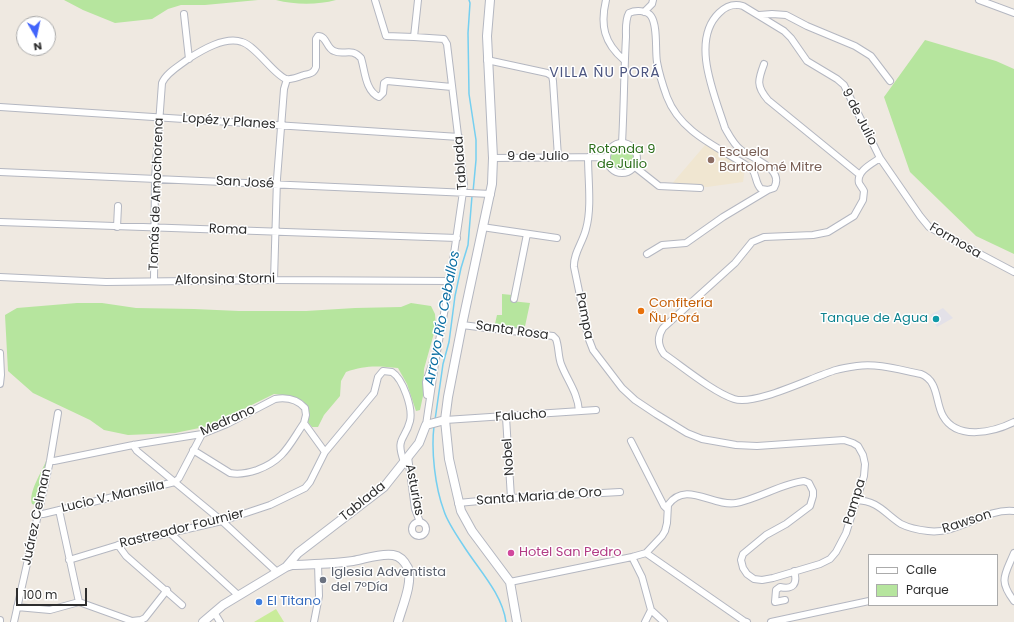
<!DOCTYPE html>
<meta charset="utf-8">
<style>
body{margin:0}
#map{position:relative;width:1014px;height:622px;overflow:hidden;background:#efe9e1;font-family:Poppins,sans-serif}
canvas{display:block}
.legend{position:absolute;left:868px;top:554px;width:130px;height:52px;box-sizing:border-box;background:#fff;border:1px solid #ababab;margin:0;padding:5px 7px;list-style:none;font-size:12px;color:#2e2e2e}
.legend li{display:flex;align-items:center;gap:8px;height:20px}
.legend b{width:20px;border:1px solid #ababab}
.north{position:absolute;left:16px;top:16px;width:40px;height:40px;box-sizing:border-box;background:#fff;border:1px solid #ababab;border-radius:50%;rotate:171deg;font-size:11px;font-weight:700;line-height:16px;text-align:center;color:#2e2e2e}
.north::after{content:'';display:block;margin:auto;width:14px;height:18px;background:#4264fb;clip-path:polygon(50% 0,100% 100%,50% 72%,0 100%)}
.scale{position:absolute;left:16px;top:588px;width:71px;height:18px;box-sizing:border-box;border:2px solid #2e2e2e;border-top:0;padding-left:5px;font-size:12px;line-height:14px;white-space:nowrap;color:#2e2e2e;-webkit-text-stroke:3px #fff;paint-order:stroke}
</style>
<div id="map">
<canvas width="1014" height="622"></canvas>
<ul class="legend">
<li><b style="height:5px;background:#fff"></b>Calle</li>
<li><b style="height:11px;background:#b6e59e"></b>Parque</li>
</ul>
<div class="north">N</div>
<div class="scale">100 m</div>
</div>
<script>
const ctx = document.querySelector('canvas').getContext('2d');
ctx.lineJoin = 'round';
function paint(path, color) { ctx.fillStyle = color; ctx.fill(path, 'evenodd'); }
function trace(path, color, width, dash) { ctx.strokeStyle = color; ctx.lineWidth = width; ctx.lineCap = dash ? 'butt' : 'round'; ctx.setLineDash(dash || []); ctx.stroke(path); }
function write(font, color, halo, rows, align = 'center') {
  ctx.font = font + ' Poppins,sans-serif'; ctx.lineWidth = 3; ctx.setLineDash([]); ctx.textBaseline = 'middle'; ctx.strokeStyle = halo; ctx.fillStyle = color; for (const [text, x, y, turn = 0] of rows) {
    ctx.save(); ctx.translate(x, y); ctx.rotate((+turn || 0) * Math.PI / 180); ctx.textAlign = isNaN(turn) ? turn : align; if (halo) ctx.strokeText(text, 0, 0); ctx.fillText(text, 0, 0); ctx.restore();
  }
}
paint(new Path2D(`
 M943,308L953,318L937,327L930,315Z`), '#e3e1e8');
paint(new Path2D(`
 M706,144L745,169L743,182L707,187L670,186Z`), '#f0e6d1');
paint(new Path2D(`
 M64,0H258L205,5H181L168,9L152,19L115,23L83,10Z
 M276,0H336C317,5 296,5 276,0Z
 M925,40L996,61L1014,69V254L976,236L910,172L884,97Z
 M607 158a15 15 0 1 1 30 0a15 15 0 1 1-30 0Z
 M502,294L512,295L511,301L530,303L524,331L494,328L497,315H502Z
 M77,303H102L136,308L194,309L239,311H306L355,308L401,307L411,303L431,306L435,314L436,326L424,369L423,396L420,410L416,411L407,384L398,368C378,366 365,365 346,372L341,381L340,396L324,415L318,427H312L307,421L308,409L303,401L290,396L274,394L209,426L175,433L128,435L104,430L90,420L33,393L8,371L5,315L17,308Z
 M46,461H49L39,506L32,504C28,492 42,472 46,461Z`), '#b6e59e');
paint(new Path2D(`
 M276,609L284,622H254Z`), '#c9ec9a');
trace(new Path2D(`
 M469,0L470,3L468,33L469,94L476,140V160L473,192
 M435,420L443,364L449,342L455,296L461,268L468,245L472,196
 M434,426C431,451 435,487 444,511C447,521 457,536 463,545C478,569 502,593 506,622`), '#75cff0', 1.5);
const street = new Path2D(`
 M375,0L386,36L414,37
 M418,0L414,37L444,39L447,44L464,185L450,281L436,357L426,425
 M606,0C600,25 604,43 624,60
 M979,0L1014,13
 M644,12L652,4L653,0
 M184,14L189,59
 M759,15L772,14L786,15L807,26L855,46L871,56L890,81
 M487,60L547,73L552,76L553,81L558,157
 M764,64C758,80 756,86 768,100L860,175
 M0,107L459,137
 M607 158a15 15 0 1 1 30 0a15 15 0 1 1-30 0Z
 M622,143C624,107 624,72 626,37C626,29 625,20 629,13C635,10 647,10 651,16C658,26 655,50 657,62C659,73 663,86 667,97C681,134 721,148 752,169C757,176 755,183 761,189L768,190L774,188C785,169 753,159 741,150C734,145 729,135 725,128C715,96 690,41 719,13C726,6 733,3 743,6L784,31L791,38L807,61L837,79L844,85L880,158C873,163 856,171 859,183C860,185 863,189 864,191L863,200L854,216L828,232L813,235L764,237L752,242L735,263L663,328C657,337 658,346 664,354C683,367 713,392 734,399C756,406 812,377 836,370C843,368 850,367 857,366C878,363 900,370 921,374C939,381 935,402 943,416C957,441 994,432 1014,422
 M588,157C588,179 592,208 586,229C583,242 573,254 574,267L579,291L588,337L593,350L622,388L635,400L656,414L687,433L702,439L736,445L757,446L844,440L853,443L858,446L863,455L865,464L864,476L846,533L836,552L830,559L820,564L773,578L762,580L754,579L747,574L743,568L741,560L743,554L766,535L786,524L810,506L813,496V491L809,483L804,481C783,483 758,499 736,503C712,507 686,480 668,505L667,523L665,531L662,536L646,553
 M493,158L607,157
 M880,158L920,216L929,227L1014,272
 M635,167L659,186L700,188
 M0,172L491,194
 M0,222L457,238
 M117,227L118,206
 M482,227L557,238
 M647,254L662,245L686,243L723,217L768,190
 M0,277L106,282L274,280L450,281
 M274,280L277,179L284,89L287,79
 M154,281L155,178L162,83C166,73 179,66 188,59C202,50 225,36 242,42C256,46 274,75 286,79C292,80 299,77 304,75C310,74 314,73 316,67V39L318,36C327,36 326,48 334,51C344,56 351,47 361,58C365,70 365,91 379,97L383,93L384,83L387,81L452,87
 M514,299L527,234
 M462,325L553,336L556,339C559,347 558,356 561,364C567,380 578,393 579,411
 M0,353L1,375L0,384
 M427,395L426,382L433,362
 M506,417L511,498
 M445,420L596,410
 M631,441L664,506L667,509
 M133,445L137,451L222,521L277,572
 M193,450L230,473C240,475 248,473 257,470C284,460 289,445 304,423
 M408,457L415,509L420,522
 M50,461H54L133,445L202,434L227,424L275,399C287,397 297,399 305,408L306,415L304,423L325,452
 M856,500C879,501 884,513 901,524C909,528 919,530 928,531C958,535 984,508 1014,511
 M458,503L511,498L620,492
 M59,510L79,602
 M39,514H43L175,482L179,478L202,434
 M412 529a7 7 0 1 1 14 0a7 7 0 1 1-14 0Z
 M170,533L238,595
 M118,545L126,556L182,605
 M1014,553C1005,575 998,580 1014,601
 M632,557L642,577L651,610L645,622
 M69,560L125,543L170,533L222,521L270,505L305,488L310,482L325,452L374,393L378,377L383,371L392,372C403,379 413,408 410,421C405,441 395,437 404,462
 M510,582L632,557L646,553L744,621L747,622
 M785,600L775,602L776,590L780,587C793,590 798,584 794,571
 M17,607L50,610L79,602L132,621L141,620L145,618L167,590
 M651,610L664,622
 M214,612L220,622
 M0,620V622
 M14,622L50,461L58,413
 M314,622L319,596L318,564
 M771,622L869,601`);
const secondary = new Path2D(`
 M490,0L487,36L493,158L492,184L462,325L448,397L445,420L449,459L461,511L472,531L510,582L517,622
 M286,567L298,553L384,487L419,443L426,425L445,420
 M203,622L223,605L286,567L292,565C313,564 333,564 353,561C365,559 380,553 393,555C400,556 405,562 408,568C413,583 402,607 398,622`);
trace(street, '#b4b7c1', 8);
trace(secondary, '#b4b7c1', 10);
trace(street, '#fff', 6);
trace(secondary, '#fff', 8);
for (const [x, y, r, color] of [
 [711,160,4,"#8d6e63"],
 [641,311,4,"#e8710a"],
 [936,319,4,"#0f9aa8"],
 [511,553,4,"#d1479c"],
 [323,580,4,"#6b7280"],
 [259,602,4,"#3f7fe0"]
]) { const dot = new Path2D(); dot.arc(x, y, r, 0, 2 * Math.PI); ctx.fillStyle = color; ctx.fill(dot); trace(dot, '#fff', 1.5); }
write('13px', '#2e2e2e', '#fff', [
 ["9 de Julio",859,117,63],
 ["Lopéz y Planes",229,122,4],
 ["9 de Julio",538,157],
 ["Tablada",461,163,-94],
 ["San José",245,183,3],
 ["Tomás de Amochorena",157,194,-88],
 ["Roma",228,230,2],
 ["Formosa",955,241,30],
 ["Alfonsina Storni",225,280,-1],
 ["Pampa",584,316,79],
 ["Santa Rosa",512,331,8],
 ["Falucho",521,416,-4],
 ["Medrano",228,421,-24],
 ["Nobel",509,457,-94],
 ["Asturias",414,490,79],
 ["Lucio V. Mansilla",113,497,-13],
 ["Santa Maria de Oro",539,497,-4],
 ["Tablada",363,502,-39],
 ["Pampa",855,502,-73],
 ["Juárez Celman",37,517,-78],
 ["Rawson",967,522,-18],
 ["Rastreador Fournier",182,529,-14]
]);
write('13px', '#2c6e1b', '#fff', [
 ["Rotonda 9",622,150],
 ["de Julio",622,165]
]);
write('13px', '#785e54', '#fff', [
 ["Escuela",719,153],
 ["Bartolomé Mitre",719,168]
], 'left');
write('13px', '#c56008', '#fff', [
 ["Confitería",649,304],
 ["Ñu Porá",649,319]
], 'left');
write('13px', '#0d838f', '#fff', [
 ["Tanque de Agua",928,319]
], 'right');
write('13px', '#b23c85', '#fff', [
 ["Hotel San Pedro",519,553]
], 'left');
write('13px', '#5b616d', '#fff', [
 ["Iglesia Adventista",331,573],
 ["del 7°Día",331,588]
], 'left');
write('13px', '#366cbe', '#fff', [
 ["El Titano",267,602]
], 'left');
ctx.letterSpacing = '1px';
write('14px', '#4d5680', '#fff', [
 ["VILLA ÑU PORÁ",605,73]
]);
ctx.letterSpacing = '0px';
write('italic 14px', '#0d6fa3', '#fff', [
 ["Arroyo Río Ceballos",443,318,-79]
]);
</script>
